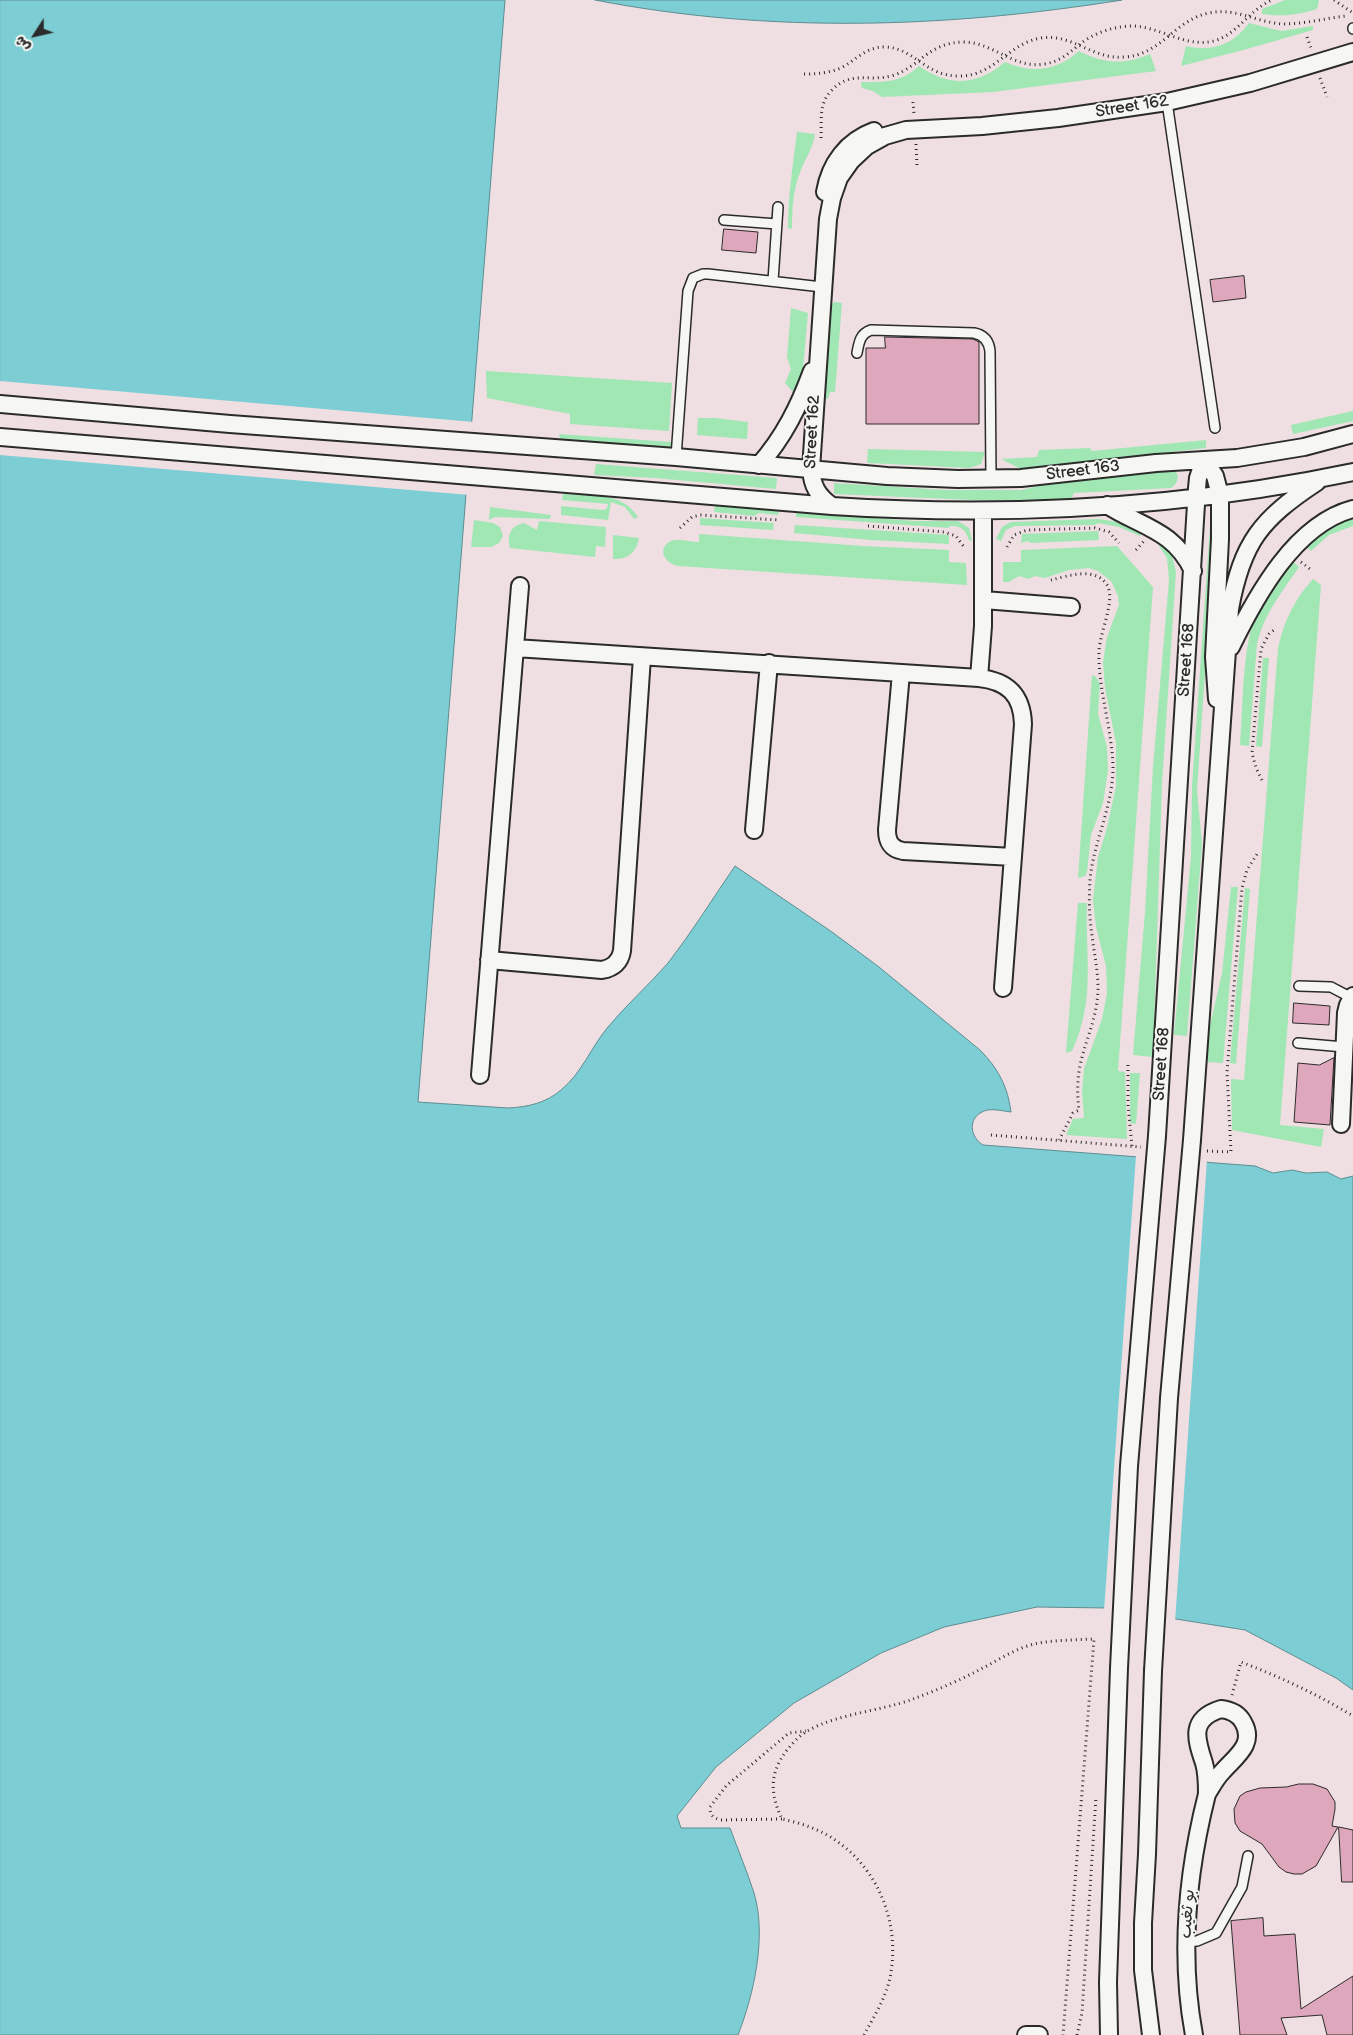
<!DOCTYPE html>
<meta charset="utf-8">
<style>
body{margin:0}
#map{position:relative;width:1353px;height:2035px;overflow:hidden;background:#efdee2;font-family:"Balsamiq Sans","Playpen Sans Arabic",sans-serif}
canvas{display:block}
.north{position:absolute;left:10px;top:10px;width:50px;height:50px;-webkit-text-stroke:4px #f6f6f2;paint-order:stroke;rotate:235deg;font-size:14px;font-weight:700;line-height:20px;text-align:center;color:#2b2b2b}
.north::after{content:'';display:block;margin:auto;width:18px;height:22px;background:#2b2b2b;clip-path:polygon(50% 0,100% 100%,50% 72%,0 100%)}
</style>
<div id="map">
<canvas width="1353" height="2035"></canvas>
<div class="north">ش</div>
</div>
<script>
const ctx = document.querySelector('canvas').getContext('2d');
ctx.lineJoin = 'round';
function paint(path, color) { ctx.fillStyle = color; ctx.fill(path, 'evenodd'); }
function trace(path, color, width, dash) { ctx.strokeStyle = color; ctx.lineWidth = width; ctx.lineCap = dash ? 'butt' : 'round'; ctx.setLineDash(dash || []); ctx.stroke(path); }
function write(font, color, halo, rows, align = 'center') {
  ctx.font = font + ' "Balsamiq Sans","Playpen Sans Arabic",sans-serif'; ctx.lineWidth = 4; ctx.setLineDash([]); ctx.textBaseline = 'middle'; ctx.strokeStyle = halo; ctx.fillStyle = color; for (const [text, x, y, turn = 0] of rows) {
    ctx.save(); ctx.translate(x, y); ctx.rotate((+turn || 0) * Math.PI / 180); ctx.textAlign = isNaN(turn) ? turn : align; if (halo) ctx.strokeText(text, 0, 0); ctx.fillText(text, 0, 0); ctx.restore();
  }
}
paint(new Path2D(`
 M1285,0H1319L1317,9C1298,15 1282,17 1262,14V9Z
 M1249,23L1281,31L1313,26V30L1247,49L1181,66L1186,46C1212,52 1233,45 1249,23Z
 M1079,51C1104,64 1125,65 1150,54L1156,71L993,92L882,97L873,91L862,88L861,82C884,82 901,83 919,66C949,87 977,86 1005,62C1032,74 1057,71 1079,51Z
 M797,132L815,134C813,148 806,157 801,170C793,189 792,209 792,229L788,228C788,196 793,164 797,132Z
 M835,302L842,303L835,392H830L828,399H822L830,305Z
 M791,308L808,313L803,370L793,392L785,383L791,369L787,357Z
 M486,371L672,383L669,431L570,424V414L487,398Z
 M1353,411V421L1293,434L1291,425Z
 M698,418H715L748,422L747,439L697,435Z
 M559,434L671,442V448L560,439Z
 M1206,440V448L1021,469L1001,459L1037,457L1039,450L1090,448L1092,451Z
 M868,449L985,452L981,464L970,468L867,463Z
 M596,464L777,478L776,489L655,478L594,475Z
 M1168,466C1179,471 1182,480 1171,488L1074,493L1071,500H972L834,494V483L946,490H1022L1057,481L1080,480Z
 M563,494C590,496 622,491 638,517L634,519L625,507L611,502L608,520L561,515V506L604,510L607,508L608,504L562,500Z
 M715,505L779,511L778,515L759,513L754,516L714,512Z
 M490,507L551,515L550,519L495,517L489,520Z
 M796,512L914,521H958L969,528L972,540L969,541C967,531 961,525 950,526L949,528L796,517Z
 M1353,516V526L1329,535L1311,551L1304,545L1325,528Z
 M700,518L774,523L773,530L700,525Z
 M1098,519L1119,522L1142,532L1140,536L1119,527L1098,523L1095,525L1015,526L1006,530L1001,541L996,539L1002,527L1011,522Z
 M474,520L493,523L500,527L503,536L499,543L491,547H471Z
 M539,521L606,527L605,547L596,546L595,557L510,548C507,535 510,526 524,523L537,530Z
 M795,525L949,535V544L871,540L794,533Z
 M1210,526H1215L1197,790L1202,844L1187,1036L1174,1035L1191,857L1192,786Z
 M1098,531L1099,540L1030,543L1028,541L1021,543L1022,534Z
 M699,534L863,546L949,550V562L966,563L967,585L678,566C665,564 656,548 671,541C678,538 691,542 699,542Z
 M613,535L639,538C637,552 627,560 613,559Z
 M1162,543L1172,556L1176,572L1162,784L1153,1057L1133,1055L1145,912L1153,767L1169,580L1167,558L1159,546Z
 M1117,546L1153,587L1118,1071L1125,1072L1127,1139L1066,1135L1073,1119L1084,1118L1082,1093L1084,1069L1102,1019L1107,993L1106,966L1096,927L1093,900L1098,857L1107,828L1116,786V743L1105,688L1103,662L1107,637L1119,605L1118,596L1111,581L1098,571L1089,568L1069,570L1045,578L1035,576L1028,579L1019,576L1009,582H1003V562H1021V550Z
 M1292,561L1299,567C1282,592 1264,614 1257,644L1249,746L1240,745C1243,709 1242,647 1256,615C1264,596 1280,578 1292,561Z
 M1313,579L1321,585L1280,1125L1324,1129L1321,1147L1232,1130L1231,1079L1244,1080L1278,648C1284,621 1294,600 1313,579Z
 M1263,658H1269L1262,747L1256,746Z
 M1092,675L1096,677L1100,684L1098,714L1107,747L1108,770L1103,803L1091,835L1087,872L1085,876L1078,878Z
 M1231,887H1238L1223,1063L1207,1062V1039L1222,973Z
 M1245,888L1250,889L1236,1064L1230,1063Z
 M1078,903H1087C1085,958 1096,998 1072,1051L1066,1053Z
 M1130,1073H1140L1136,1124L1130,1123Z`), '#a0e7b4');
const water = new Path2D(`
 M0,0H505L418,1102L508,1108C528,1107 546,1103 561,1090C582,1073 591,1047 608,1027C627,1004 649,985 668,963C692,932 713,898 735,866L832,932L879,967L980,1050C998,1068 1008,1087 1011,1112C1003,1111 992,1108 984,1111C967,1118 970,1137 983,1145L1255,1166L1273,1173L1292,1170L1306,1173L1327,1172L1341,1179L1353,1176V1690L1336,1678L1245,1630L1107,1608L1037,1607L944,1627L881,1653L794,1703L716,1767L677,1816L681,1828H730C738,1850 747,1871 754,1893C767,1936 754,1994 738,2035H0Z
 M595,0H1122C947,28 770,34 595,0Z`);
paint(water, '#7dced4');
trace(water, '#5c8d90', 1);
paint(new Path2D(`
 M0,381L474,422L469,495L0,455Z
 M1136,1155L1207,1160L1175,1622L1104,1611Z`), '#efdee2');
const building = new Path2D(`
 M724,229L758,232L756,253L722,250Z
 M1244,276L1246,298L1213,302L1210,280Z
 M885,337L973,339L979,342V424H866V348H885Z
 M1294,1003L1330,1006L1329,1025L1293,1023Z
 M1334,1058L1330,1125L1294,1122L1298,1063L1319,1065Z
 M1299,1784H1313L1327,1789L1335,1802V1809L1332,1826L1338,1827L1316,1866L1302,1874H1294L1286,1872L1279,1867L1262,1844L1240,1831L1235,1823L1234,1809L1240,1796L1246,1792L1260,1788L1286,1787Z
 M1339,1827L1353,1830V1882H1342Z
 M1263,1918L1264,1936L1295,1934L1301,2009L1353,1976V2035H1327L1322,2015L1281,2018L1287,2035H1240L1231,1921Z`);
paint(building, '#dfa7bb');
trace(building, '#2b2b2b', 1);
const lane = new Path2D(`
 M1353,28V29
 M1167,102L1215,428
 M724,220L777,224
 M773,281L778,207
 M857,353C859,342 860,334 871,330L974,333C984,335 989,341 990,351L991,479
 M676,457L688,291L693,278L703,274H708L822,287
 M1299,986L1331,987L1352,998
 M1298,1043L1344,1047
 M1186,1942L1197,1941L1216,1933L1242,1887L1248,1856`);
const street = new Path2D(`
 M825,192C830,163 847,141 874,131
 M0,404L230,424L676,457L887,476L958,479L1021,478L1156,463L1237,458L1304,447L1353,434
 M0,437L832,506C1006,517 1182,508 1353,472
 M1204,460L1215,476L1220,495V539L1214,657L1217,699
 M759,465C784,437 799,406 812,371
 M1107,505C1141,527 1174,530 1193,571
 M832,506C818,496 812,486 811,469L828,219L832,198L839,178L851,161L867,146L885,136L906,130L982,126L1058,118L1167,102L1250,83L1353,52
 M984,600L1071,607
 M1231,647C1256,596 1295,524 1353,509
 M515,648L979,678C1007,681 1022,694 1023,724L1003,988
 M901,673L887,830C887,841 891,849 903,851L1013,857
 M979,678L983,626V512
 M754,830L769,663
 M489,960L602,970C613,968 620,962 622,951L642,657
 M480,1075L520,586
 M1341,1124L1346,1013L1348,1005L1353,996
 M1157,1136L1197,488L1198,478L1204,460
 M1192,1140L1230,609C1242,542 1261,519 1317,482
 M1221,1709C1230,1710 1238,1713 1243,1722C1256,1744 1235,1757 1223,1771C1216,1778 1212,1786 1207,1794C1207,1783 1207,1773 1204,1763C1196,1739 1189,1719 1221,1709Z
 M1026,2035H1039
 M1109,2035L1108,1982L1119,1668
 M1151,2035L1143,1970V1923L1147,1854L1153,1671
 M1194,2035C1179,1954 1187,1873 1207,1794`);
trace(lane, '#2b2b2b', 12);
trace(street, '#2b2b2b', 20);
trace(new Path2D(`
 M1334,0L1353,13
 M1307,37L1311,48
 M804,74C817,74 829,73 841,68C856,60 866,47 884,47C914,47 925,77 960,76C994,76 1009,43 1041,38C1072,33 1093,60 1124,57C1162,55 1174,20 1209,13C1235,7 1258,23 1283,24C1305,24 1326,18 1347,16
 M1320,78L1327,97
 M913,102L914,114
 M821,138C822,121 818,105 831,91C850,70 869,82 891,76C920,68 927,42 965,42C994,43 1014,69 1044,64C1059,62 1068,54 1080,44C1094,33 1114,26 1133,26C1161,27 1185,48 1214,41C1238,34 1249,10 1272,0
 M916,144L917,166
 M868,526L944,532L956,536L964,547
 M680,528L692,517L700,515L779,520
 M1007,547L1014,535L1027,530L1095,528L1109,532L1119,543
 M1136,550L1144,541
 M1301,562L1310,569
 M1051,580C1068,576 1095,566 1107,585C1116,600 1100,631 1099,651C1098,690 1112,728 1113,767C1113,806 1094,841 1090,879C1089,897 1089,917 1092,935C1094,953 1098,970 1098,988C1098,1014 1087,1037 1081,1061C1077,1078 1077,1094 1079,1110L1073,1113L1059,1140
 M1262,780L1256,768L1252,753L1261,649L1269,634L1275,629
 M1128,1065V1106L1132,1146
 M991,1135L1141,1147
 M1207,1151L1231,1152L1227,1072L1242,888L1247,870L1257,854
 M1232,1695L1241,1662C1280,1677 1317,1694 1353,1716
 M782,1819L721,1820C714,1818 710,1816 710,1807L726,1786L789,1733L806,1731
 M864,2035C874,2016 888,1995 891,1972C899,1923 879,1871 838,1842C822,1830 801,1823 782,1819C767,1788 771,1765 796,1740C820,1715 880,1712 913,1699C935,1691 958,1681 979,1670C997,1661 1014,1649 1034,1644C1053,1640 1074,1640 1094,1639L1063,2035
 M1077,2035L1082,2013L1096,1797`), '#2b2b2b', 3, [1, 4]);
trace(lane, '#f6f6f2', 9);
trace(street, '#f6f6f2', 16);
const streetBridge = new Path2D(`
 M1119,1668L1129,1466L1157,1136
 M1153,1671L1169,1398L1192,1140`);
trace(streetBridge, '#2b2b2b', 20, []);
trace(streetBridge, '#f6f6f2', 16);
write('16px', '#2b2b2b', '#f6f6f2', [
 ["Street 162",1132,107,-9],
 ["Street 162",813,432,-87],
 ["Street 163",1083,471,-7],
 ["Street 168",1187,660,-86],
 ["Street 168",1162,1064,-86],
 ["بو ثغيب",1188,1914,-86]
]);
</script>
